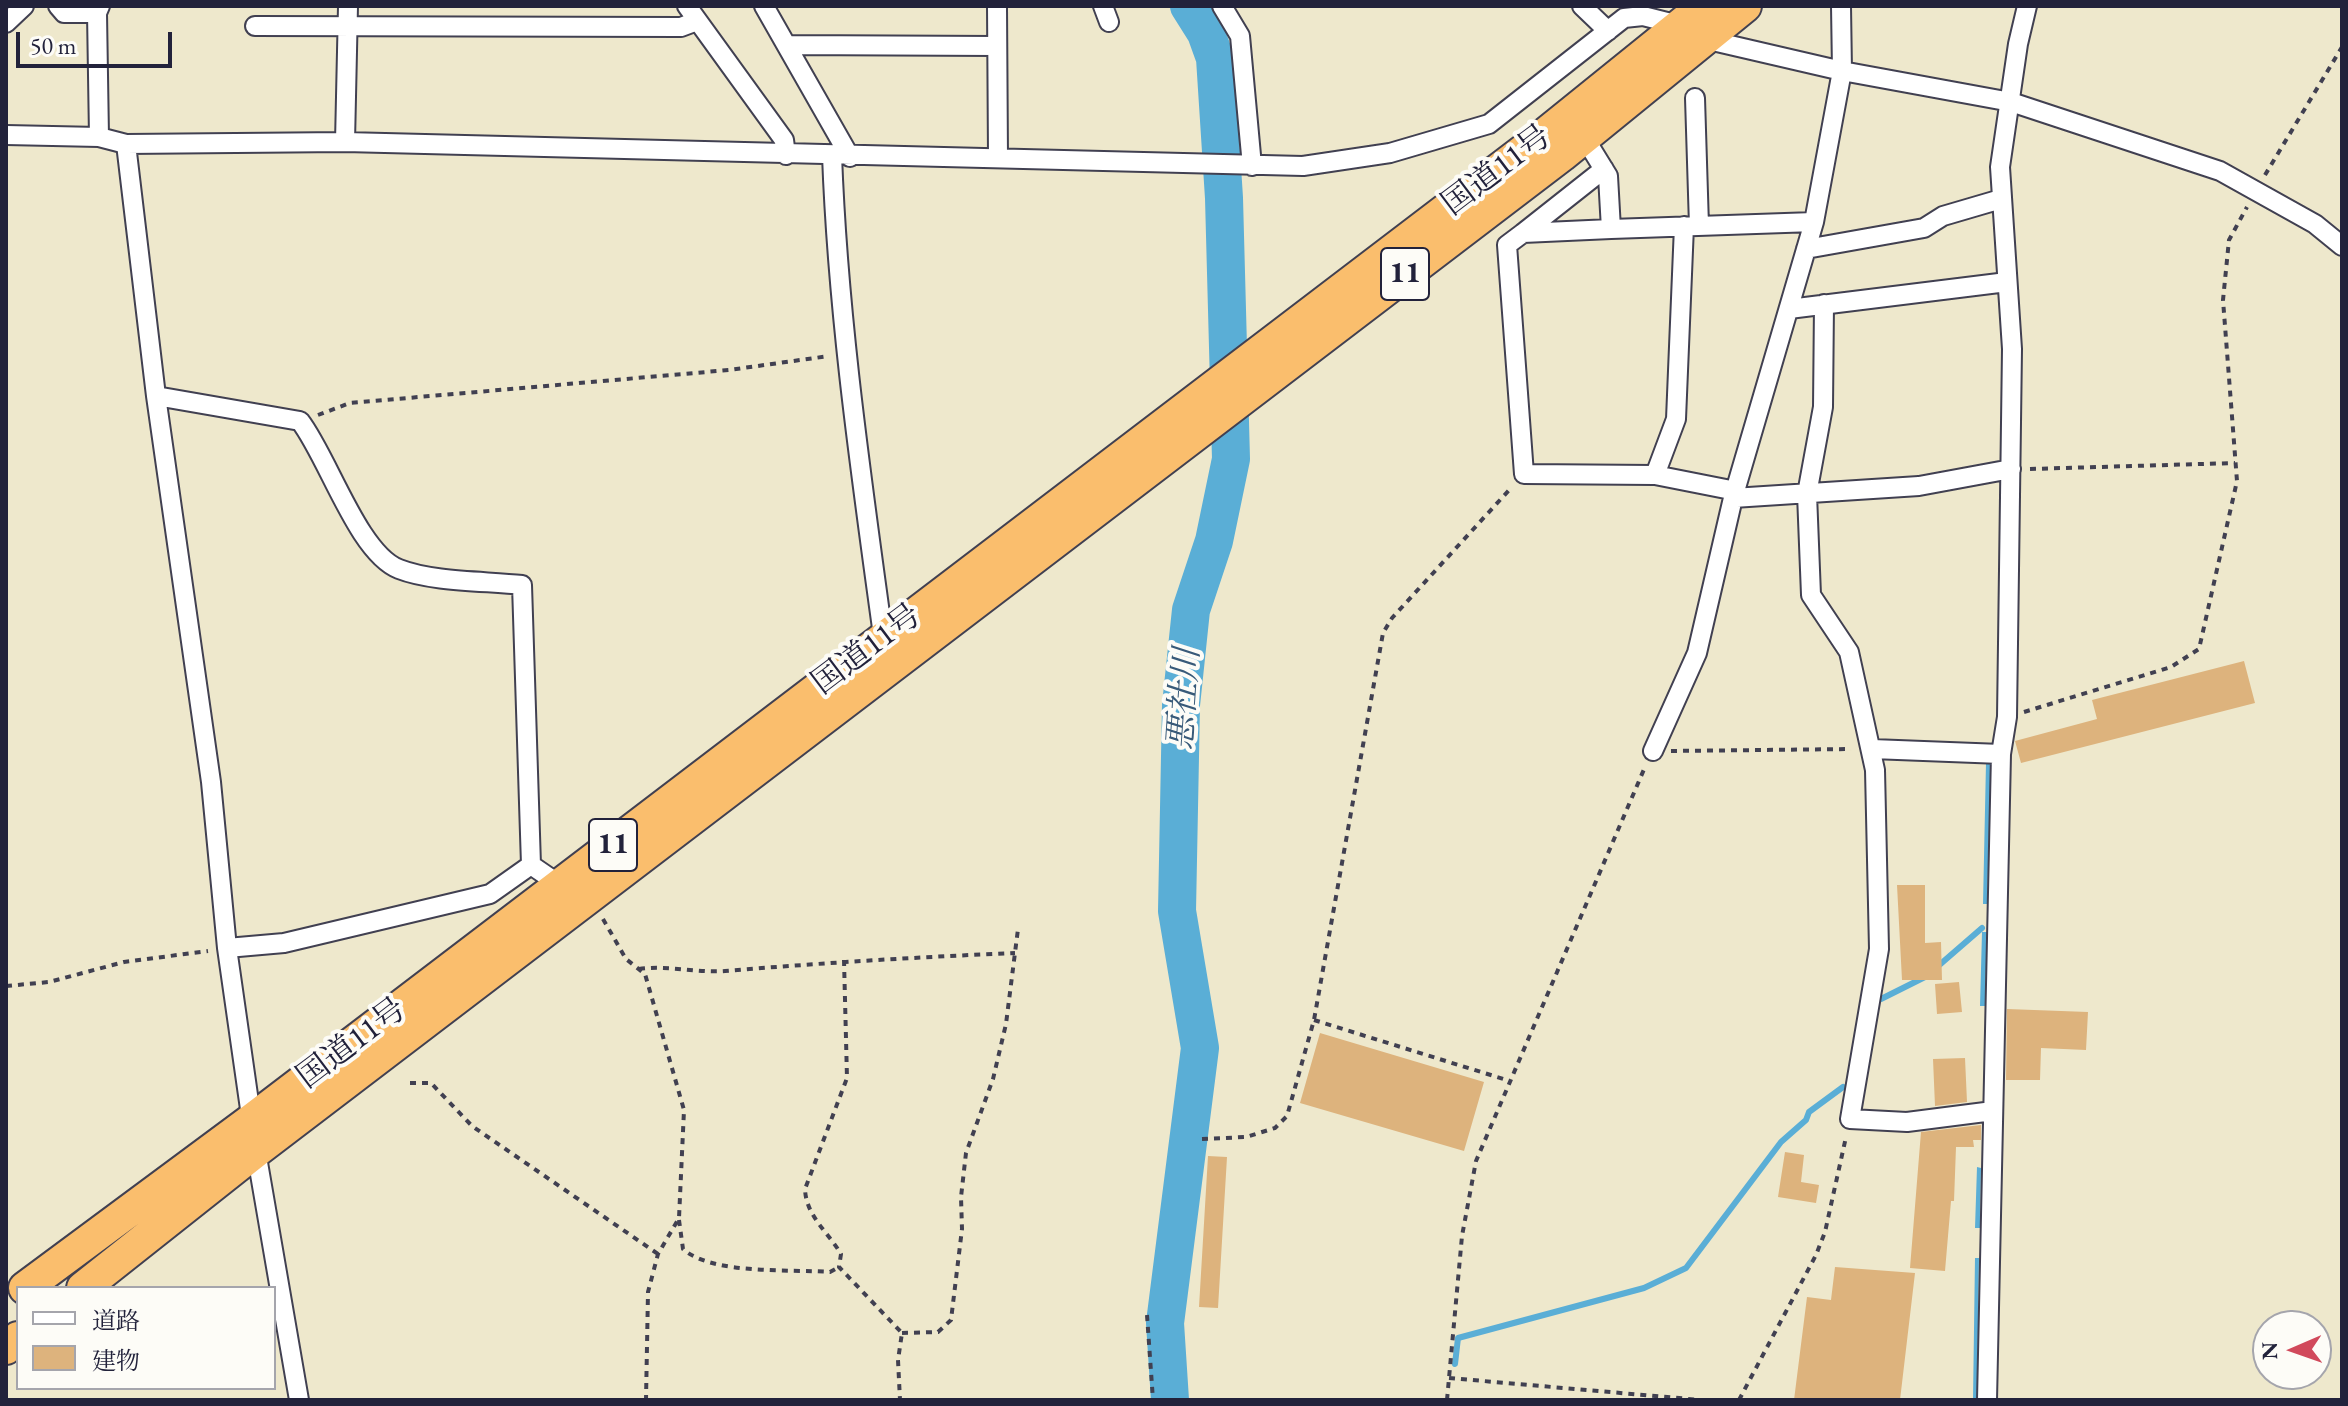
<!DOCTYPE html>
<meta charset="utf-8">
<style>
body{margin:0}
#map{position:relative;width:2348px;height:1406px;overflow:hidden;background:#eee8cc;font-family:"EB Garamond","Noto Serif JP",serif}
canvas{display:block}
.frame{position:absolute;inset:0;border:8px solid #22223b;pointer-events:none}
.legend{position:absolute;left:16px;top:1286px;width:260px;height:104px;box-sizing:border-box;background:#fdfcf7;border:2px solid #a5a5ac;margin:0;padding:10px 14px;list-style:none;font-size:24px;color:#22223b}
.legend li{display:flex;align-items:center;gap:16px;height:40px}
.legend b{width:40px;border:2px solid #a5a5ac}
.north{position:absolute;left:2252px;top:1310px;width:80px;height:80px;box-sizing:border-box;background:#fdfcf7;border:2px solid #a5a5ac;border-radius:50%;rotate:268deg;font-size:22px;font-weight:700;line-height:32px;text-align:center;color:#22223b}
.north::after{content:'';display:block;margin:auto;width:28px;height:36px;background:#d1495b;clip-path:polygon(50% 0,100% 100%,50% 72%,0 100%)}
.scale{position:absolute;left:16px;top:32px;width:156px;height:36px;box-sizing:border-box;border:4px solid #22223b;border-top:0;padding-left:10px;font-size:24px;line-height:28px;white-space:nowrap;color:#22223b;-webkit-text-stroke:6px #fdfcf7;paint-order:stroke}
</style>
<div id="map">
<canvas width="2348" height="1406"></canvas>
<div class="frame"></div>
<ul class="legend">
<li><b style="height:10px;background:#fff"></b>道路</li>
<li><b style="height:22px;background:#ddb37d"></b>建物</li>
</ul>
<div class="north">N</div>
<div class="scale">50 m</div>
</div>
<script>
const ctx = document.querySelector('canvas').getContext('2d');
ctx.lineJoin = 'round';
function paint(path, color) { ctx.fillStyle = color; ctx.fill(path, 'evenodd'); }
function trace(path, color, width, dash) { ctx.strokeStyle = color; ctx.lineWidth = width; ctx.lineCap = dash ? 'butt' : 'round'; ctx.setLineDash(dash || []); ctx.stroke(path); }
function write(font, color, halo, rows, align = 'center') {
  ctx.font = font + ' "EB Garamond","Noto Serif JP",serif'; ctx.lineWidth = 8; ctx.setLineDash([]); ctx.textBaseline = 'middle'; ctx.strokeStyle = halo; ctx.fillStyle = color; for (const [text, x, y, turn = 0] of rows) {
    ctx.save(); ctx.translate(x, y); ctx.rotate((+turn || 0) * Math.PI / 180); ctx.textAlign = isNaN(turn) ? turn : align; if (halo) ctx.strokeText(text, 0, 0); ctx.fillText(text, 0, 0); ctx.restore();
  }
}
paint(new Path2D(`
 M1986,763H1991L1987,904H1983Z
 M1982,932H1987L1985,1006H1980Z
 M1977,1167L1981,1168L1980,1228H1975Z
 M1975,1258H1979L1977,1400H1973Z`), '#5aaed6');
trace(new Path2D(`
 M1937,967L1982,928
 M1881,999L1925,977
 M1455,1364L1458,1338L1644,1288L1686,1268L1781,1142L1806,1120L1809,1112L1843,1087`), '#5aaed6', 6);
trace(new Path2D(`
 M1170,1400L1165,1323L1200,1048L1177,911L1181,705L1191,610L1214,541L1231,459L1224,198L1215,58L1206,33L1189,6`), '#5aaed6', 38);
paint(new Path2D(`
 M2244,661L2255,703L2021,763L2015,741L2097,719L2092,700Z
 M1897,885H1925V943L1941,942L1942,980H1902Z
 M1959,982L1962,1012L1937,1014L1935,984Z
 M2007,1009L2088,1012L2086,1050L2041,1048L2040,1080H2006Z
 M1320,1033L1484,1082L1464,1151L1300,1103Z
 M1965,1058L1967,1102L1935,1106L1933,1059Z
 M1981,1125V1140H1973L1974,1147H1956L1954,1201H1951L1945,1271L1910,1268L1921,1132Z
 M1785,1152L1804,1155L1801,1182L1819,1185L1816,1203L1778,1197Z
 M1208,1156L1227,1157L1218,1308L1199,1307Z
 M1835,1267L1915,1273L1900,1400H1794L1807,1297L1831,1300Z`), '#ddb37d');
const street = new Path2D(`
 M58,6L64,13H97
 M687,6L784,140L786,155
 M764,6L850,157
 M997,6L998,157
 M1103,6L1109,22
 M1222,6L1240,36L1252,166
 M1582,6L1608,31
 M6,23L24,6
 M255,26L681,27L697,21
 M787,45L996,46
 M1695,98L1699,226
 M6,135L99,137L126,144L345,142L1303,166L1390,153L1489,124L1624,18L1643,16L1679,25L1704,39L1842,71L2011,102L2220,171L2315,224L2342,246
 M99,137L97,13L100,6
 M1584,137L1608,176L1611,229L1523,233L1507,245L1524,474L1655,475L1736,491
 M345,142L348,6
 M126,144L156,396L211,782L227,948L256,1151L299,1400
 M832,155C838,319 862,481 884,643
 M1611,229L1814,222
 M1523,233L1604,169
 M1806,249L1924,228L1943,216L2001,199
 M1824,304L1823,407L1807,494L1811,595L1849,652L1875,770L1879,949L1850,1119L1907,1122L1993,1111
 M1789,309L2007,282
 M156,396L300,421C328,457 358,553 399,569C432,582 485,581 522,585L531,865L566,889
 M1655,475L1676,419L1684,226
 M1733,498L1919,486L2011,469
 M1872,749L2001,754
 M1653,751L1697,653L1733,498L1814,222L1842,71L1841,6
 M227,948L284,943L490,894L531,865
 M1987,1400L2001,754L2007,717L2012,349L2000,167L2018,44L2027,6`);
const highway = new Path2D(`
 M25,1288L253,1119L1543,136L1704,6
 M83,1288L256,1151L1562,155L1745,6
 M6,1348L18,1338`);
trace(street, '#414051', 22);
trace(highway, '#414051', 36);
trace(new Path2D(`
 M2265,175L2342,47
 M318,415L350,403L729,370L829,356
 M2030,469L2235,463
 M2024,712L2171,667L2199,649L2237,481L2223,300L2229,240L2247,207
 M1671,751L1851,749
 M603,919L626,959L645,974L684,1110L679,1218L658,1254L648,1292L646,1400
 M844,960L847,1078L805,1189C806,1216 828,1232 841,1254L839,1267L902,1333L898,1360L900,1400
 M639,969C668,965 696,973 725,971C822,963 918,957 1015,953
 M6,986L49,982L124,962L208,951
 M1314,1020L1510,1081
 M410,1083H431L472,1126L658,1254
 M1202,1139L1246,1137L1275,1128L1287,1116L1314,1020L1383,633L1392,618L1511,488
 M679,1220L683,1249C712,1275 791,1269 830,1272L839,1267
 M1147,1315L1153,1400
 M902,1333L938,1332L951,1320L962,1229L961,1197L966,1153L993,1079L1006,1024L1018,929
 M1449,1378L1701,1400
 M1447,1400L1462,1236L1476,1161L1645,767
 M1739,1400L1816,1255L1825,1232L1846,1137`), '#414051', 4, [6, 6]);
trace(street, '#fff', 18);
trace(highway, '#fabe6d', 32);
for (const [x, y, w] of [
 [1405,274,48],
 [613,845,48]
]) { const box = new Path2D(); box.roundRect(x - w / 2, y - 26, w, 52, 6); ctx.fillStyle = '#fdfcf7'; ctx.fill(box); trace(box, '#22223b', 2); }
write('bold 30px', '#22223b', null, [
 ["11",1405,274],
 ["11",613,845]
]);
write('32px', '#22223b', '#fdfcf7', [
 ["国道11号",1497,171,-37],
 ["国道11号",867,650,-37],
 ["国道11号",352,1044,-37]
]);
write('italic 34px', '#385a79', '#fdfcf7', [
 ["悪社川",1185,699,-86]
]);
</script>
